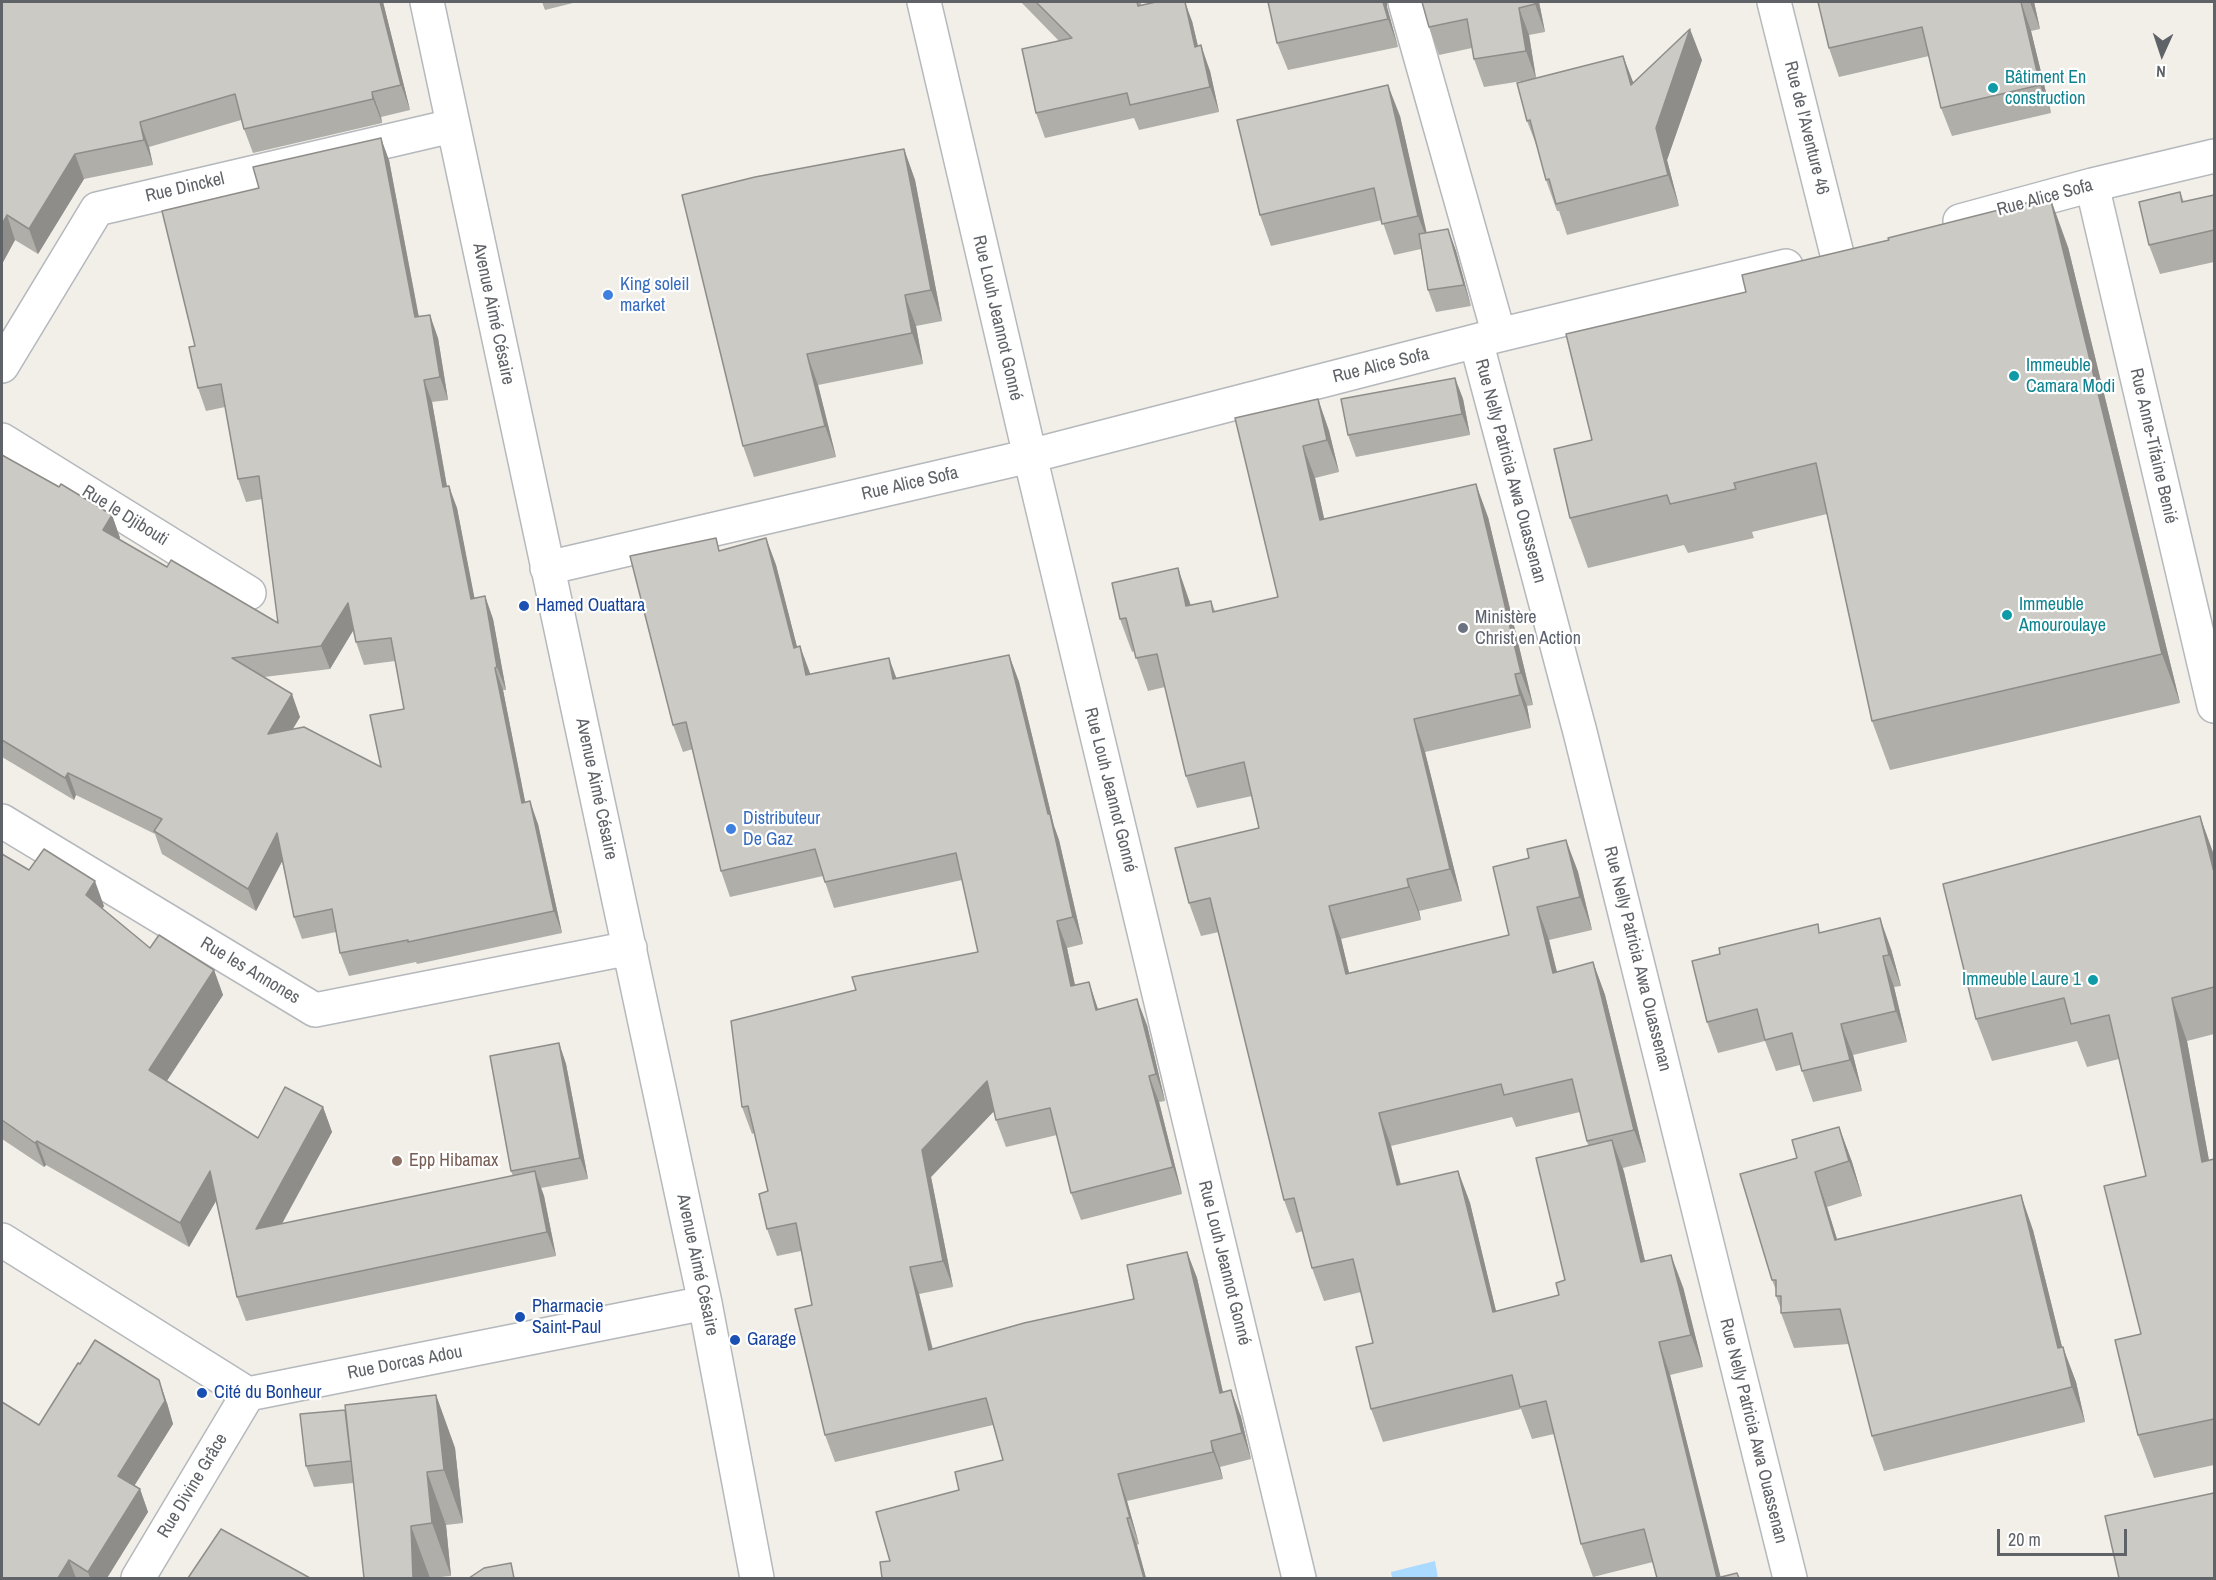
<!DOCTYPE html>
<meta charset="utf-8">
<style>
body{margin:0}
#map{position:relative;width:2216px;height:1580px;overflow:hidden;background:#f1efe8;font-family:"Archivo Narrow",sans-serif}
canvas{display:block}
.frame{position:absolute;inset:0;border:3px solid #5f6368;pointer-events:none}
.north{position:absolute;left:2132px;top:24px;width:60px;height:60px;-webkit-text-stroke:4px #fff;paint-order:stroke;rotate:183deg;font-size:16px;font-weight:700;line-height:24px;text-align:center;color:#5f6368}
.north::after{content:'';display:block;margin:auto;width:21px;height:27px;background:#5f6368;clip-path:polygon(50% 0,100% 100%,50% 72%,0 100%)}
.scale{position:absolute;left:1997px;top:1529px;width:130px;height:27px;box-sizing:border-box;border:3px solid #5f6368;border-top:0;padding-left:8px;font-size:18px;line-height:21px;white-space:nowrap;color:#5f6368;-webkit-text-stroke:4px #fff;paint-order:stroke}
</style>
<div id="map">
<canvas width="2216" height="1580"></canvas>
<div class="frame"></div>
<div class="north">N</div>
<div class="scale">20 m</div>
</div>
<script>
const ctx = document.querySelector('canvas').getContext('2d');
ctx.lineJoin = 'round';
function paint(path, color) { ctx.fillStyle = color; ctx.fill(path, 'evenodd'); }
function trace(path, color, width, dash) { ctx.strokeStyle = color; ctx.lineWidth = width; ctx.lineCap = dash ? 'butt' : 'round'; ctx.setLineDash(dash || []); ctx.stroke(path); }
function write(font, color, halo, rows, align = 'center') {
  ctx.font = font + ' "Archivo Narrow",sans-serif'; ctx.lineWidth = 4.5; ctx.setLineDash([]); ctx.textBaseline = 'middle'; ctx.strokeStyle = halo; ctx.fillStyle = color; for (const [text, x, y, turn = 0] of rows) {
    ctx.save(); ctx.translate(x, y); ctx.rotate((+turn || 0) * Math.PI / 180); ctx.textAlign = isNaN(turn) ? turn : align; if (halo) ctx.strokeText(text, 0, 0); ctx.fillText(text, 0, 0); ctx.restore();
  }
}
paint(new Path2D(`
 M1435,1561L1438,1578H1392L1391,1572Z`), '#aadaff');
const minor = new Path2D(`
 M427,2L705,1303L757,1578
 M924,2L1030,456L1299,1578
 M1405,2L1499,335
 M1774,2L1837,254
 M2092,185L2214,706
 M1960,221L2092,185L2214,156
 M1476,341L1580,732L1790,1578
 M2,366L97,209L452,126
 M2,440L249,593
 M547,568L1030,456L1499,335L1786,266
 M2,821L315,1010L630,948
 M2,1240L248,1394L705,1303
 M138,1578L248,1394`);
trace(minor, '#b5b8bc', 36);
trace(minor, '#fff', 33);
paint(new Path2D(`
 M2,2H383L410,110L381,117L382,123L253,153L244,129L241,120L149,147L153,165L84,179L38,254L15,240L2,264Z
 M542,2H577L545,10Z
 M1021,2H1141V5L1192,21L1198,46L1210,71L1219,112L1139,130L1134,118L1045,138L1036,113L1059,41Z
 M1422,2H1539L1545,32L1529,35L1536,78L1623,56L1633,83L1702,60L1667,160L1679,206L1567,235L1559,211H1557L1546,180L1539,152L1527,121L1535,79L1484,87L1474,59L1472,48L1439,55L1429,27Z
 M1818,2H2034L2040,29L2031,31L2051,113L1952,136L1941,108L1929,56L1839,77L1829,48Z
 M1387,7L1398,47L1288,70L1277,43Z
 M1400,116L1426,233L1448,229L1456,251L1471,306L1436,312L1428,290L1421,249L1394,255L1382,220L1271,246L1260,215Z
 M904,149L915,180L942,321L916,326L923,364L818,385L836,457L754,477L743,446Z
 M389,160L419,317L438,338L448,400L432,402L447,486L457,508L474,598L485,596L493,619L506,690H503L525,802L538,824L562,933L417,964L416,962L349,976L340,953L336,932L302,939L294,917L282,861L256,911L162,854L155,834L76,795L74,800L2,757V455L112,515L120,538L119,539L167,567L278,623L262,499L246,502L238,479L225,407L206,411L198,388L195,346ZM353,630L356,642L364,665L395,661L404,709L381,767L293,729L300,717L264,677L330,669Z
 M2180,192L2184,202L2214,195V262L2160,274L2149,245Z
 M2068,247L2180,703L1890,770L1872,721L1827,514L1752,532L1754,538L1688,553L1684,545L1588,568L1570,518L1592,440Z
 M1455,378L1463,399L1470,435L1356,457L1348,435Z
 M1318,399L1329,431L1339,472L1315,478L1324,519L1488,517L1533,705L1527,706L1531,728L1425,752L1462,901L1419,911L1421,920L1341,939L1349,973L1509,935L1529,858L1566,840L1578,872L1592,930L1549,940L1557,972L1593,962L1605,995L1646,1162L1623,1168L1645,1261L1683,1287L1703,1367L1670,1375L1720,1577L1737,1573L1739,1578H1657L1653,1562L1593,1577L1581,1544L1554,1434L1532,1439L1521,1409L1383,1442L1371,1409L1373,1343L1361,1292L1324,1301L1312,1268L1303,1231L1296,1233L1284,1200L1219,932L1201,936L1189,903L1259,828L1252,796L1197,808L1186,776L1165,687L1148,691L1134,651L1132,652L1120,619L1189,600L1191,605L1211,601L1215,611L1278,597L1235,418ZM1580,1112L1588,1145L1565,1280L1559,1295L1496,1311L1470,1203L1458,1171L1401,1184L1391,1146L1512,1117L1516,1127Z
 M766,538L776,565L797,647L810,674L896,679L1009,655L1019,682L1054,826L1059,840L1083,944L1067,948L1075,985L1099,1010L1147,1025L1165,1101L1159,1102L1182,1194L1081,1220L1071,1193L1057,1135L1006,1147L996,1120L994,1111L931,1177L953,1287L919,1294L933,1349L1134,1299L1187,1252L1197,1278L1223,1392L1231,1390L1241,1417L1251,1459L1220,1467L1223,1479L1127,1501L1139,1544L1137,1545L1146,1578H882L890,1561L959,1490L1003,1460L993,1425L835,1462L825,1435L812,1305L801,1251L777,1256L767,1229L768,1191L754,1133L752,1134L742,1107L856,990L978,952L962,880L834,908L823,876L730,897L721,871L693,749L683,752L673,725L721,551Z
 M2,854L29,870L104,906L102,909L150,948L214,970L223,995L167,1081L258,1138L323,1107L332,1132L282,1224L513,1176L511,1171L559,1043L566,1064L588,1179L541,1188L544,1196L556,1256L246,1321L237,1297L216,1201L189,1247L46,1165L44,1167L2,1139Z
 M2214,855V1034L2187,1041L2209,1160L2214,1159V1465L2154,1478L2138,1435L2146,1176L2119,1059L2087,1067L2077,1041L1992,1061L1976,1019Z
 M1821,932L1891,949L1901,986L1894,987L1907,1042L1853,1055L1862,1091L1813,1102L1800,1065L1776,1071L1765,1041L1718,1053L1707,1022Z
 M1839,1127L1852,1162L1862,1196L1827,1207L1837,1239L2033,1230L2062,1347L2076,1382L2085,1422L1884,1471L1872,1436L1849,1344L1794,1348L1781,1313V1309L1776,1296V1290L1772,1280L1797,1158Z
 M436,1395L455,1448L463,1523L446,1525L451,1576L430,1578L353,1483L314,1487L306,1466L345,1410Z
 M167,1403L173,1424L134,1486L140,1489L148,1512L107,1578H2L39,1425Z`), '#afaea9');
paint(new Path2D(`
 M380,2H383L410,110L401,85Z
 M1185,2L1192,21L1204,72L1195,47Z
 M1383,2H1387V7L1398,47L1388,19Z
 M1535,2H1539L1545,32L1535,4Z
 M2021,2L2031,31L2051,113L2040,85Z
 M2030,2H2034L2040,29Z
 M1519,8L1529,35L1536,78L1526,51Z
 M1690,29L1702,60L1667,160L1679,206L1668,175L1656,128Z
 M1201,45L1210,71L1219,112L1210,87Z
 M1623,56L1635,87L1631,85Z
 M1388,85L1400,116L1430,247L1418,216Z
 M372,92L381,117L382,123L373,99Z
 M140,122L149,147L153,165L144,140Z
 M381,138L389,160L423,340L415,317Z
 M904,149L915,180L942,321L931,290Z
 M75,154L84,179L38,254L29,229Z
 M2050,197L2068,247L2180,703L2162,654Z
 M7,215L15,240L2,264V224Z
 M1448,229L1456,251L1471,306L1464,285Z
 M905,295L916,326L923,364L912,333Z
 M430,315L438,338L448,400L440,377Z
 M807,354L818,385L836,457L825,426Z
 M1455,378L1463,399L1470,435L1462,414Z
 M424,380L432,402L451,510L443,487Z
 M1318,399L1329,431L1339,472L1327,440Z
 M1303,446L1315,478L1332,553L1320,520Z
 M1476,484L1488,517L1533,705L1521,673Z
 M449,486L457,508L479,621L471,599Z
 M112,515L120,538L111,553L103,530Z
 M766,538L776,565L804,674L794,648Z
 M1178,568L1189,600L1198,639L1186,606Z
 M485,596L493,619L506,690L497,667Z
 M348,603L356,626L330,669L321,646Z
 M800,646L810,673L816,701L806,675Z
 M1009,655L1019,682L1054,826L1059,840L1083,944L1073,917Z
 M889,658L899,685L893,679Z
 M495,668L503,690L530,826L522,803Z
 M1515,674L1527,706L1531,728L1520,695Z
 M292,694L300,717L276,756L268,734Z
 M1414,719L1425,752L1462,901L1450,869Z
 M68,773L76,795L74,800L65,778Z
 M530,801L538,824L562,933L554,911Z
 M2200,816L2214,855V872Z
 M277,833L285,856L256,911L248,889Z
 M1566,840L1578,872L1592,930L1580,897Z
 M1407,879L1419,911L1421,920L1409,887Z
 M95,881L104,906L95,920L86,895Z
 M1329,906L1341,939L1357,1006L1346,974Z
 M1537,907L1549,940L1565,1005L1553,973Z
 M1880,918L1891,949L1901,986L1889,955Z
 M1057,921L1067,948L1081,1013L1071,986Z
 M1883,956L1894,987L1907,1042L1896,1011Z
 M1593,962L1605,995L1646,1162L1634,1130Z
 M214,970L223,995L158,1094L149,1070Z
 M1089,982L1098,1009L1105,1037L1096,1010Z
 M2172,998L2187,1041L2214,1188L2202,1162Z
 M1137,999L1147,1025L1165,1101L1156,1074Z
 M1841,1024L1853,1055L1862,1091L1850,1060Z
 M559,1043L566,1064L588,1179L580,1158Z
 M1149,1076L1159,1102L1182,1194L1173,1167Z
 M987,1081L997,1108L931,1177L953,1287L943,1261L922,1150Z
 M323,1107L332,1132L265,1254L256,1229Z
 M1379,1113L1391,1146L1409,1218L1397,1185Z
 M1839,1127L1852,1162L1862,1196L1849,1161Z
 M1612,1140L1624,1172L1653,1295L1641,1262Z
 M37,1141L46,1165L44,1167L35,1143Z
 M210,1171L219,1196L189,1247L180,1223Z
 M535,1171L544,1196L556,1256L547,1232Z
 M1458,1171L1470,1203L1504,1344L1493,1312Z
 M1815,1172L1827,1207L1848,1275L1835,1240Z
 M2021,1195L2033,1230L2071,1383L2058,1348Z
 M1187,1252L1197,1278L1229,1419L1220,1393Z
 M1671,1255L1683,1287L1703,1367L1691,1335Z
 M910,1267L919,1294L939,1377L929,1350Z
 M1659,1342L1670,1375L1721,1578H1717Z
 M2063,1347L2076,1382L2085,1422L2072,1387Z
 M159,1380L167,1403L173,1424L126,1499L118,1476Z
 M1231,1390L1241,1417L1251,1459L1242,1433Z
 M436,1395L455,1448L463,1523L444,1470Z
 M1211,1441L1220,1467L1223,1479L1213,1452Z
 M427,1472L446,1525L451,1576L432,1523Z
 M1118,1474L1127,1501L1139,1544L1130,1518Z
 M140,1489L148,1512L107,1578H90L88,1572Z
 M1127,1518L1137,1545L1146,1578H1144Z
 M411,1526L430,1578H413Z
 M69,1560L76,1578H58Z`), '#8f8d8a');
const building = new Path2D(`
 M2,2H380L401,85L372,92L373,99L244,129L235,94L140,122L144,140L75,154L29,229L7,215L2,224Z
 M1036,2H1137L1138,6L1156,2H1185L1195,47L1201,45L1210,87L1130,105L1127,93L1036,113L1022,49L1072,38Z
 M1268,2H1383L1388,19L1277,43Z
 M1422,2H1535V4L1519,8L1526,51L1474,59L1467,19L1429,27Z
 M1818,2H2023H2021L2040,85L1941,108L1922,27L1829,48Z
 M1690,29L1656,128L1668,175L1556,204L1549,179L1546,180L1530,120L1527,121L1517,83L1623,56L1631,85Z
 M1388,85L1418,216L1382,224L1374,188L1260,215L1237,120Z
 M381,138L415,317L430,315L440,377L424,380L443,487L449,486L471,599L485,596L497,667L495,668L522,803L530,801L554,911L408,942V940L340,953L332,909L294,917L277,833L248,889L154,831L162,819L68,773L65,778L2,740V455L59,487L61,484L112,515L103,530L167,567L171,560L278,623L259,476L238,479L221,384L198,388L189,347L195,346L162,211L259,188L253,167ZM348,603L356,642L391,638L404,709L370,715L381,767L304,727L268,734L292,694L232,658L321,646Z
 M904,149L931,290L905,295L912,333L807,354L825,426L743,446L682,195L755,177Z
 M2180,192L2182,202L2214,195V230L2149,245L2139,202Z
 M2050,197L2162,654L1872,721L1816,463L1734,483L1736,489L1670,504L1667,495L1570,518L1554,449L1592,440L1566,334L1746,292L1742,275L1889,240L1888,238Z
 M1448,229L1464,285L1428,290L1419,234Z
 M1455,378L1462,414L1348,435L1341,399Z
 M1318,399L1327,440L1303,446L1320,520L1476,484L1521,673L1515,674L1520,695L1414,719L1450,869L1407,879L1409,887L1329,906L1346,974L1509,935L1493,867L1529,858L1527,849L1566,840L1580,897L1537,907L1553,973L1593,962L1634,1130L1587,1141L1572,1079L1504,1095L1501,1084L1379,1113L1397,1185L1458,1171L1493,1312L1559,1295L1556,1283L1565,1280L1536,1158L1612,1140L1641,1262L1671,1255L1691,1335L1659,1342L1717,1578L1737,1573L1739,1578H1657L1644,1529L1581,1544L1546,1401L1520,1407L1512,1375L1371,1409L1356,1347L1373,1343L1353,1259L1312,1268L1294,1198L1284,1200L1210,898L1189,903L1175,848L1259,828L1244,762L1186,776L1157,654L1136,658L1126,618L1120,619L1112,583L1178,568L1186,606L1211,601L1213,612L1278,597L1235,418Z
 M716,538L719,551L766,538L794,648L800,646L806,675L889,658L893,679L1009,655L1048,814H1050L1073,917L1057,921L1071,986L1089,982L1096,1010L1137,999L1156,1074L1149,1076L1173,1167L1071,1193L1050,1108L996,1120L987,1081L922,1150L943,1261L910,1267L929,1350L1024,1323L1134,1299L1127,1265L1187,1252L1220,1393L1231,1390L1242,1433L1211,1441L1213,1452L1118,1474L1130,1518H1127L1144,1578H882L880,1562L890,1561L876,1512L959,1490L955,1472L1003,1460L986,1398L825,1435L795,1309L812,1305L796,1223L767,1229L759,1194L768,1191L748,1106L742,1107L731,1021L856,990L852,977L978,952L956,853L825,882L815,849L721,871L686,722L673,725L630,556Z
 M2200,816L2214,872V987L2172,998L2202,1162L2214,1159V1419L2138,1435L2115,1340L2141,1334L2104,1186L2146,1176L2109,1015L2071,1024L2064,998L1976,1019L1943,884Z
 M44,849L95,881L86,895L150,948L159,935L214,970L149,1070L258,1138L285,1087L323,1107L256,1229L535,1171L547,1232L237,1297L210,1171L180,1223L37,1141L35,1143L2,1120V854L29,870Z
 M1880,918L1889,955L1883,956L1896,1011L1841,1024L1850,1060L1802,1071L1792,1033L1765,1040L1757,1009L1707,1022L1692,961L1720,954L1719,948L1818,924L1819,933Z
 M559,1043L580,1158L511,1171L490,1056Z
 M1839,1127L1849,1161L1815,1172L1835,1240L2021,1195L2058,1348L2063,1347L2072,1387L1872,1436L1840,1309L1781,1313V1296H1776V1280H1772L1740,1174L1797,1158L1792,1140Z
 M95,1340L159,1380L165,1401L118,1476L140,1489L88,1572L69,1560L58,1578H2V1402L39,1425L78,1363L80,1364Z
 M436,1395L444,1470L427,1472L432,1523L411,1526L413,1578H364L345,1405Z
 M345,1410L351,1461L306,1466L300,1414Z
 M2214,1493V1578H2119L2105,1516Z
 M221,1529L310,1578H188Z
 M511,1563L514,1578H469L484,1568Z`);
paint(building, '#cccac5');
trace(building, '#8f8d8a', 1.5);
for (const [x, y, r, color] of [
 [1993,88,6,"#0f9aa8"],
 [608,295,6,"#3f7fe0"],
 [2014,376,6,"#0f9aa8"],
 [524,606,6,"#1a4fb4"],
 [2007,615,6,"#0f9aa8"],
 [1463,628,6,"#6b7280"],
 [731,829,6,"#3f7fe0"],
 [2093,980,6,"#0f9aa8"],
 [397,1161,6,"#8d6e63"],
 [520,1317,6,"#1a4fb4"],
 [735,1340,6,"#1a4fb4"],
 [202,1393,6,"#1a4fb4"]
]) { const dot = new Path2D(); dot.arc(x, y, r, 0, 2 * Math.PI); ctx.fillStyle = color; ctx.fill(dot); trace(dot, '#fff', 2); }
write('18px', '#0d838f', '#fff', [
 ["Bâtiment En",2005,78],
 ["construction",2005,99],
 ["Immeuble",2026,366],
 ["Camara Modi",2026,387],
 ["Immeuble",2019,605],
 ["Amouroulaye",2019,626],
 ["Immeuble Laure 1",2081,980,"right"]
], 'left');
write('18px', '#5f6368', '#fff', [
 ["Rue de l'Aventure 46",1806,128,76],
 ["Rue Dinckel",185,188,-13],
 ["Rue Alice Sofa",2045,198,-15],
 ["Avenue Aimé Césaire",493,314,78],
 ["Rue Louh Jeannot Gonné",997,318,77],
 ["Rue Alice Sofa",1381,366,-14],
 ["Rue Anne-Tifaine Benié",2153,446,77],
 ["Rue Nelly Patricia Awa Ouassenan",1510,471,75],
 ["Rue Alice Sofa",910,484,-13],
 ["Rue le Djibouti",125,516,32],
 ["Avenue Aimé Césaire",596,789,78],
 ["Rue Louh Jeannot Gonné",1110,790,76],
 ["Rue Nelly Patricia Awa Ouassenan",1637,959,76],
 ["Rue les Annones",250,971,31],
 ["Rue Louh Jeannot Gonné",1224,1263,76],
 ["Avenue Aimé Césaire",697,1265,78],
 ["Rue Dorcas Adou",405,1363,-11],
 ["Rue Nelly Patricia Awa Ouassenan",1753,1431,76],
 ["Rue Divine Grâce",193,1486,-59]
]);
write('18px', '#366cbe', '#fff', [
 ["King soleil",620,285],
 ["market",620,306],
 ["Distributeur",743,819],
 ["De Gaz",743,840]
], 'left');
write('18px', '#164399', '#fff', [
 ["Hamed Ouattara",536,606],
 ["Pharmacie",532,1307],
 ["Saint-Paul",532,1328],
 ["Garage",747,1340],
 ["Cité du Bonheur",214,1393]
], 'left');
write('18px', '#5b616d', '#fff', [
 ["Ministère",1475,618],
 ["Christ en Action",1475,639]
], 'left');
write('18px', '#785e54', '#fff', [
 ["Epp Hibamax",409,1161]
], 'left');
</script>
